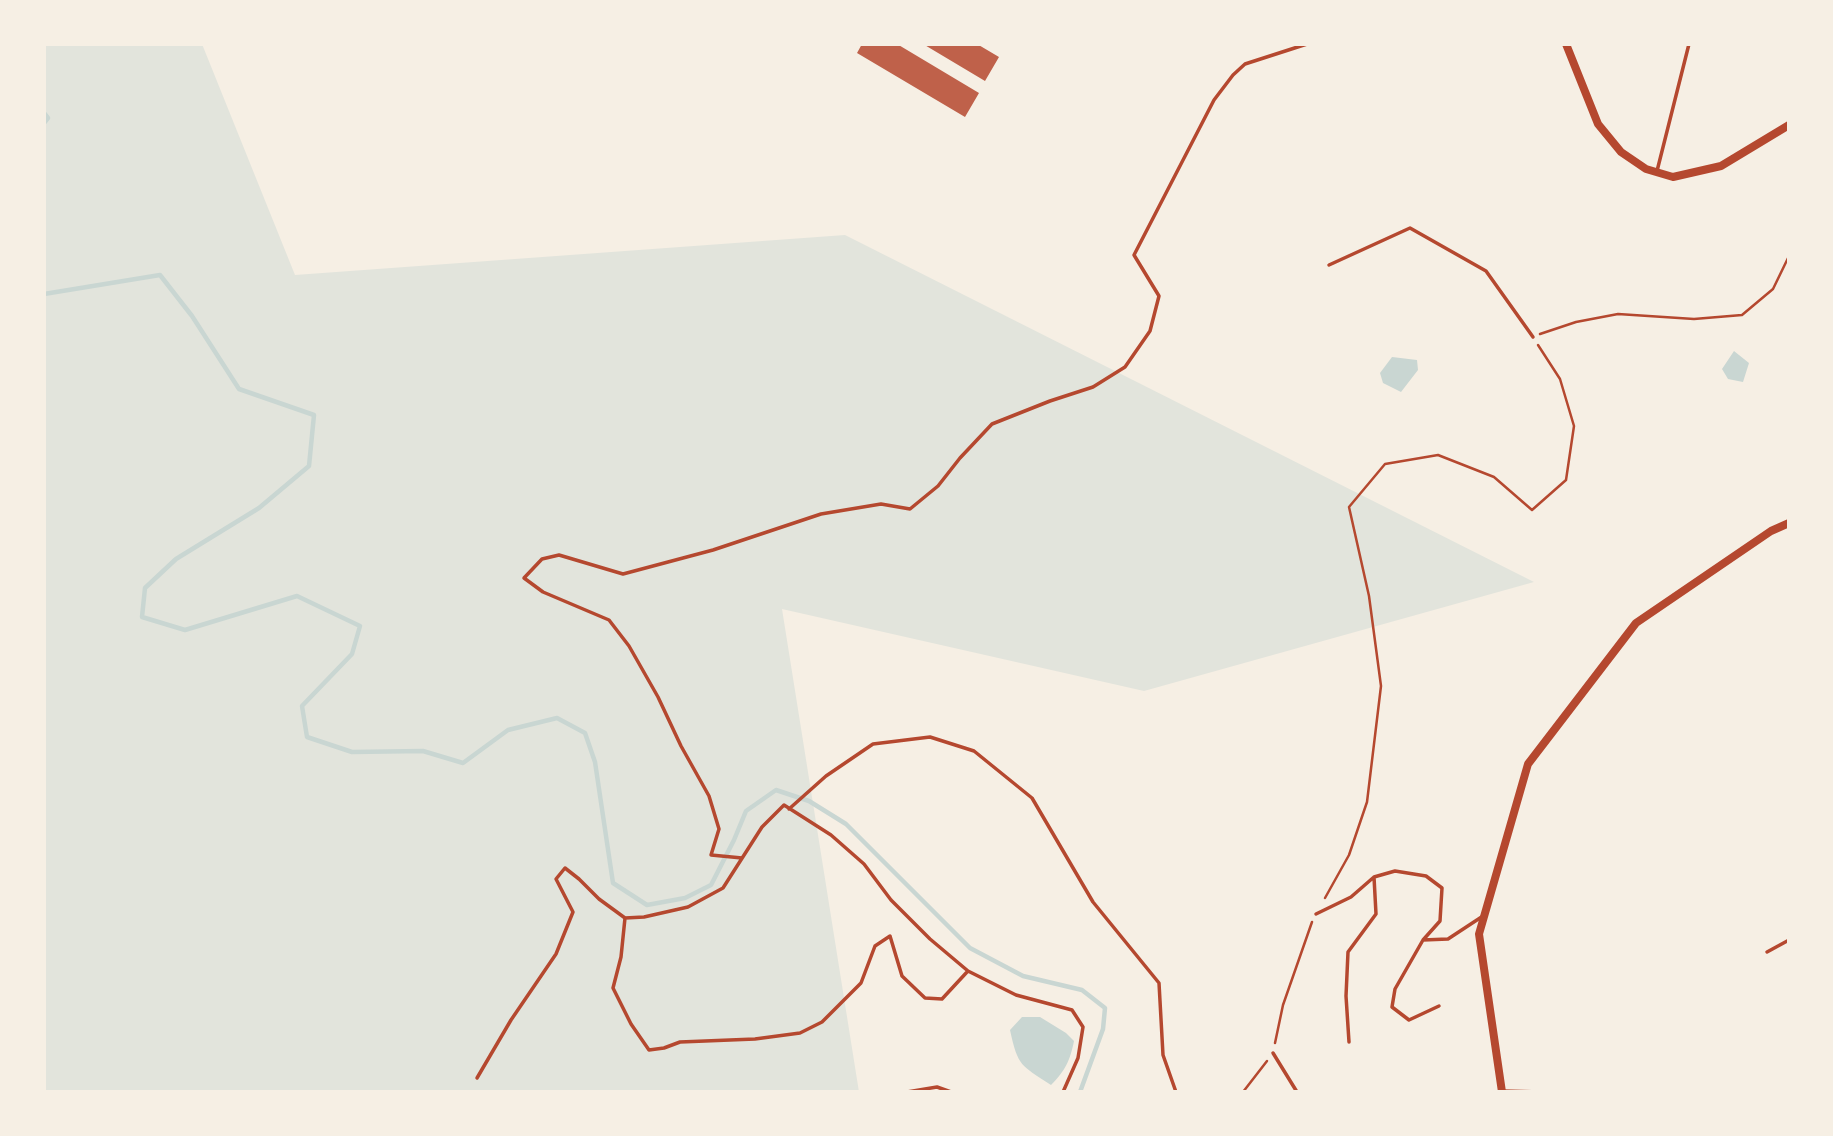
<!DOCTYPE html>
<style>
body{margin:0}
#map{position:relative;width:1833px;height:1136px;overflow:hidden;background:#f6efe4;font-family:"IBM Plex Serif",serif}
canvas{display:block}
.frame{position:absolute;inset:0;border:46px solid #f6efe4;pointer-events:none}
</style>
<div id="map">
<canvas width="1833" height="1136"></canvas>
<div class="frame"></div>
</div>
<script>
const ctx = document.querySelector('canvas').getContext('2d');
ctx.lineJoin = 'round';
function paint(path, color) { ctx.fillStyle = color; ctx.fill(path, 'evenodd'); }
function trace(path, color, width, dash) { ctx.strokeStyle = color; ctx.lineWidth = width; ctx.lineCap = dash ? 'butt' : 'round'; ctx.setLineDash(dash || []); ctx.stroke(path); }
paint(new Path2D(`
 M44,44H202L295,275L845,235L1534,582L1144,691L782,609L859,1092H44Z`), '#e2e4dc');
paint(new Path2D(`
 M1734,351L1749,363L1743,382L1728,379L1722,369Z
 M1392,357L1417,360L1418,370L1401,392L1383,383L1380,373Z
 M1022,1017H1040L1066,1033L1074,1041C1070,1061 1065,1071 1051,1085C1021,1065 1018,1067 1010,1030Z`), '#c9d6d2');
trace(new Path2D(`
 M44,113L48,118L44,123
 M44,294L160,275L192,316L239,389L314,415L309,466L259,508L176,559L145,588L142,617L185,630L297,596L360,626L352,654L302,706L307,737L352,752L423,751L463,763L508,730L557,718L585,733L595,762L613,883L647,905L685,898L711,885L734,840L746,811L776,790L809,801L846,824L970,948L1023,976L1082,990L1105,1008L1103,1029L1080,1092`), '#c9d6d2', 4.5);
paint(new Path2D(`
 M862,44H897L979,93L965,117L857,53Z
 M923,44H977L999,57L985,81Z`), '#bf614a');
trace(new Path2D(`
 M1540,334L1576,322L1618,314L1694,319L1742,315L1773,289L1789,256
 M1325,898L1349,855L1367,802L1381,686L1369,596L1349,507L1385,464L1438,455L1494,477L1532,510L1566,480L1574,426L1560,379L1538,345
 M1275,1043L1283,1005L1312,922
 M1243,1092L1267,1061`), '#b5482f', 2.5);
trace(new Path2D(`
 M1657,171L1689,44
 M1329,265L1410,228L1486,271L1533,337
 M789,809L826,776L873,744L930,737L974,751L1032,798L1093,902L1159,983L1163,1055L1176,1092
 M742,858L711,855L719,829L709,796L681,746L658,697L629,646L609,620L543,592L524,578L542,559L559,555L623,574L713,550L821,514L881,504L910,509L938,486L960,458L992,424L1050,401L1093,387L1125,367L1150,331L1159,296L1134,255L1214,100L1233,75L1245,64L1307,44
 M1316,914L1351,897L1374,877L1395,871L1426,876L1442,888L1440,921L1423,940L1448,939L1483,916
 M625,918L621,957L613,988L631,1024L649,1050L664,1048L680,1042L755,1039L800,1033L822,1022L861,983L875,946L890,936L902,976L925,998L942,999L967,972
 M1423,940L1395,989L1392,1007L1409,1020L1439,1006
 M1767,952L1789,940
 M1349,1042L1346,996L1348,952L1376,914L1374,877
 M1273,1053L1297,1092
 M477,1078L511,1020L556,954L573,912L556,879L565,868L579,879L599,899L625,918L644,917L688,907L723,888L762,827L784,805L831,835L864,864L891,900L930,939L968,971L1016,995L1072,1010L1083,1027L1078,1058L1063,1092
 M1502,1091L1542,1092
 M907,1092L937,1087L951,1092`), '#b5482f', 3.5);
trace(new Path2D(`
 M1566,44L1598,124L1621,152L1646,169L1673,177L1721,166L1789,125
 M1502,1092L1479,934L1528,764L1636,623L1771,531L1789,523`), '#b5482f', 8);
</script>
